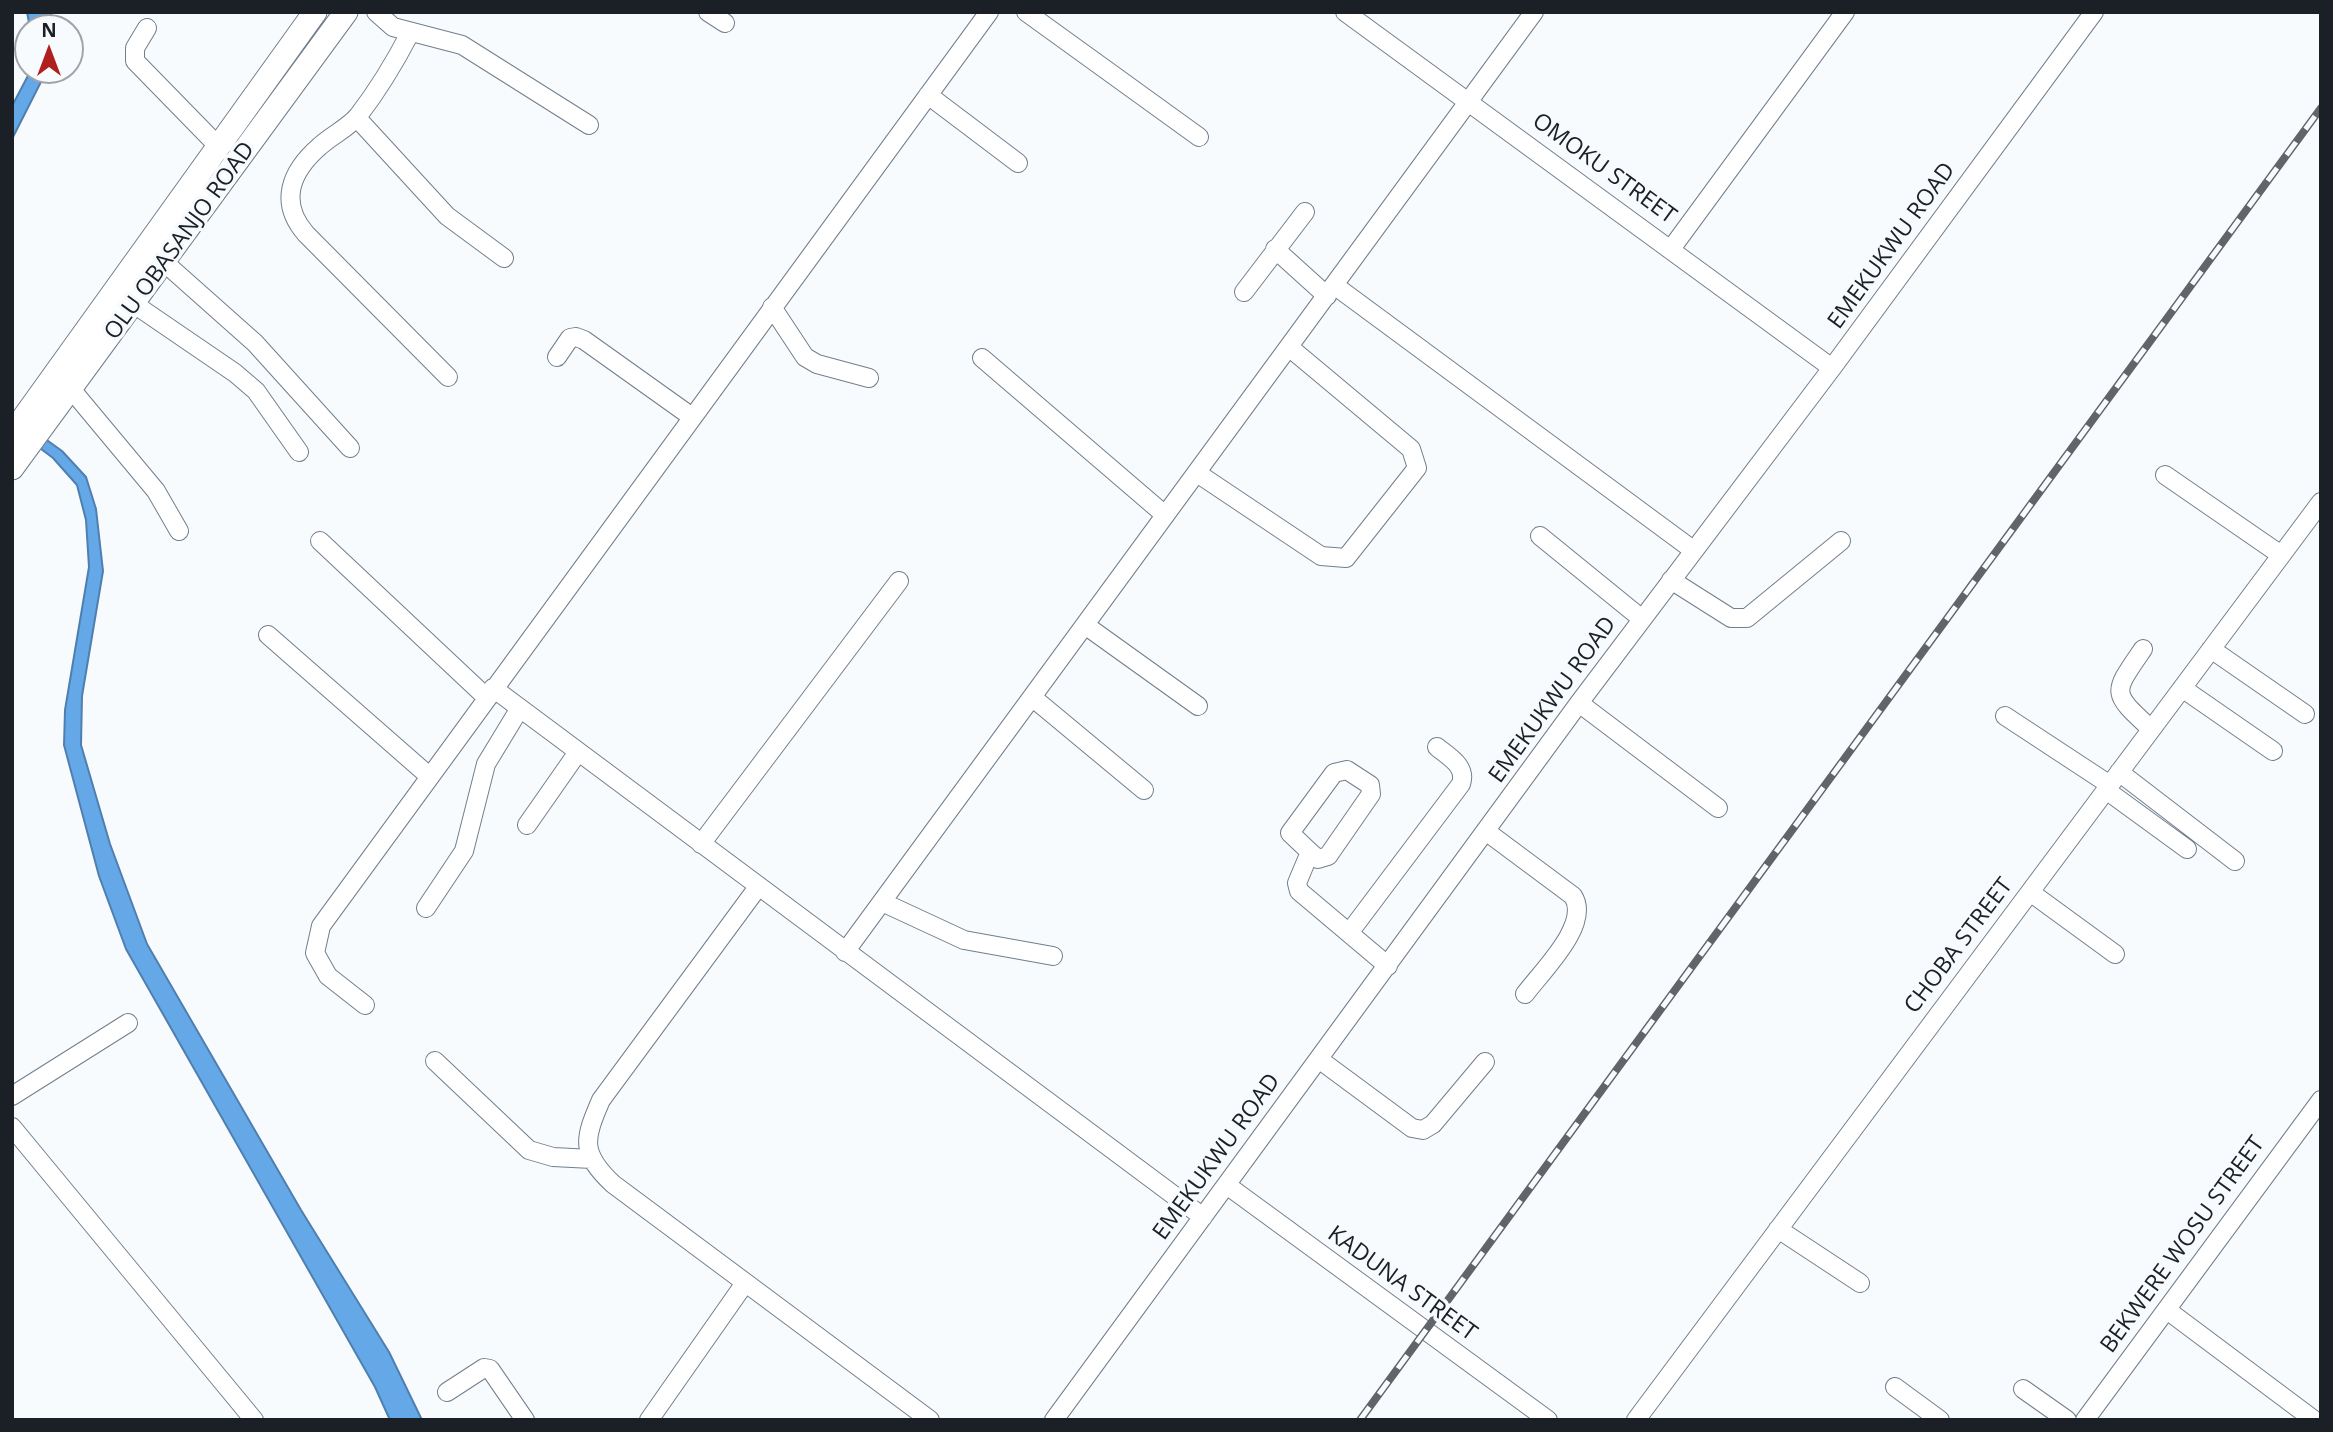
<!DOCTYPE html>
<style>
body{margin:0}
#map{position:relative;width:2333px;height:1432px;overflow:hidden;background:#f8fbfe;font-family:"Open Sans",sans-serif}
canvas{display:block}
.frame{position:absolute;inset:0;border:14px solid #1b2026;pointer-events:none}
.north{position:absolute;left:14px;top:14px;width:70px;height:70px;box-sizing:border-box;background:#f8fbfe;border:2px solid #a0a3a8;border-radius:50%;rotate:0deg;font-size:19px;font-weight:700;line-height:28px;text-align:center;color:#1b2026}
.north::after{content:'';display:block;margin:auto;width:24px;height:32px;background:#af1f1d;clip-path:polygon(50% 0,100% 100%,50% 72%,0 100%)}
</style>
<div id="map">
<canvas width="2333" height="1432"></canvas>
<div class="frame"></div>
<div class="north">N</div>
</div>
<script>
const ctx = document.querySelector('canvas').getContext('2d');
ctx.lineJoin = 'round';
function paint(path, color) { ctx.fillStyle = color; ctx.fill(path, 'evenodd'); }
function trace(path, color, width, dash) { ctx.strokeStyle = color; ctx.lineWidth = width; ctx.lineCap = dash ? 'butt' : 'round'; ctx.setLineDash(dash || []); ctx.stroke(path); }
function write(font, color, halo, rows, align = 'center') {
  ctx.font = font + ' "Open Sans",sans-serif'; ctx.lineWidth = 7; ctx.setLineDash([]); ctx.textBaseline = 'middle'; ctx.strokeStyle = halo; ctx.fillStyle = color; for (const [text, x, y, turn = 0] of rows) {
    ctx.save(); ctx.translate(x, y); ctx.rotate((+turn || 0) * Math.PI / 180); ctx.textAlign = isNaN(turn) ? turn : align; if (halo) ctx.strokeText(text, 0, 0); ctx.fillText(text, 0, 0); ctx.restore();
  }
}
const water = new Path2D(`
 M27,12H51L53,28H30Z
 M31,70H47L12,139V106Z
 M12,415L62,451L86,477L96,509L103,571L82,696L81,745L110,844L147,944L301,1210L389,1352L422,1420H390L375,1387L126,949L99,876L64,745L65,710L89,567L86,520L77,485L53,458L12,427Z`);
paint(water, '#65a8e8');
trace(water, '#4f7fae', 2);
const minor = new Path2D(`
 M376,12L393,27L462,45L589,125
 M708,12L725,23
 M1026,12L1199,137
 M1345,12L1832,368
 M147,28L135,48V61L218,146
 M410,33C395,62 378,90 358,116C348,128 332,135 320,146C291,171 278,202 306,234L448,377
 M928,95L1018,163
 M357,118L447,216L504,258
 M1275,249L1327,296
 M1671,249L1845,12
 M165,263L255,343L350,448
 M1334,285L1693,550
 M1244,292L1305,212
 M134,304L235,373L256,391L299,452
 M772,307L805,357L817,364L869,378
 M557,357L570,338L576,337L584,340L692,417
 M982,358L1165,515
 M71,389L156,491L179,531
 M1197,473L1321,556L1346,558L1417,468L1411,449L1289,347
 M2165,475L2281,555
 M1540,536L1642,619
 M320,541L486,697
 M1671,580L1731,618H1747L1841,541
 M1085,625L1198,706
 M268,635L429,776
 M2143,649C2112,694 2111,692 2151,729
 M2211,649L2305,714
 M493,688L1203,1217
 M2182,688L2273,751
 M1032,697L1144,790
 M1579,703L1718,808
 M2005,716L2110,785
 M2119,772L2235,861
 M2106,790L2187,849
 M527,825L578,752
 M1487,832L1573,896C1591,924 1543,970 1525,994
 M701,844L899,581
 M1310,852L1318,859L1328,856L1371,794L1370,785L1347,770L1334,773L1290,833L1310,852L1297,883L1299,891L1388,966
 M758,887L601,1100C584,1139 580,1153 613,1184L930,1420
 M2030,892L2115,954
 M882,902L964,940L1053,956
 M426,908L464,851L486,764L520,708
 M1349,933L1461,784C1467,766 1449,757 1437,747
 M845,952L1534,12
 M365,1005L328,976L315,953L321,926L989,12
 M1320,1060L1412,1128L1423,1130L1433,1124L1485,1062
 M435,1061L529,1150L553,1157L592,1159
 M12,1096L128,1023
 M12,1127L254,1420
 M1228,1186L1548,1420
 M1778,1229L1860,1283
 M2167,1310L2314,1420
 M1895,1387L1940,1420
 M2023,1389L2067,1420
 M447,1392L484,1368L490,1369L525,1420
 M649,1420L745,1283
 M1054,1420L1579,703L1832,368L2094,12
 M1636,1420L2321,502
 M2085,1420L2321,1100`);
const major = new Path2D(`
 M12,434L315,12
 M12,468L346,12`);
trace(minor, '#717f8c', 20);
trace(major, '#717f8c', 25);
trace(minor, '#fff', 18);
trace(major, '#fff', 23);
const rail = new Path2D(`
 M1360,1420L2321,108`);
trace(rail, '#61656a', 8);
trace(rail, '#f8fbfe', 5, [16]);
write('23px', '#1b2026', '#f8fbfe', [
 ["OMOKU STREET",1604,169,36],
 ["OLU OBASANJO ROAD",180,241,-54],
 ["EMEKUKWU ROAD",1892,246,-54],
 ["EMEKUKWU ROAD",1553,700,-54],
 ["CHOBA STREET",1959,946,-53],
 ["EMEKUKWU ROAD",1217,1157,-54],
 ["BEKWERE WOSU STREET",2183,1245,-54],
 ["KADUNA STREET",1402,1284,36]
]);
</script>
